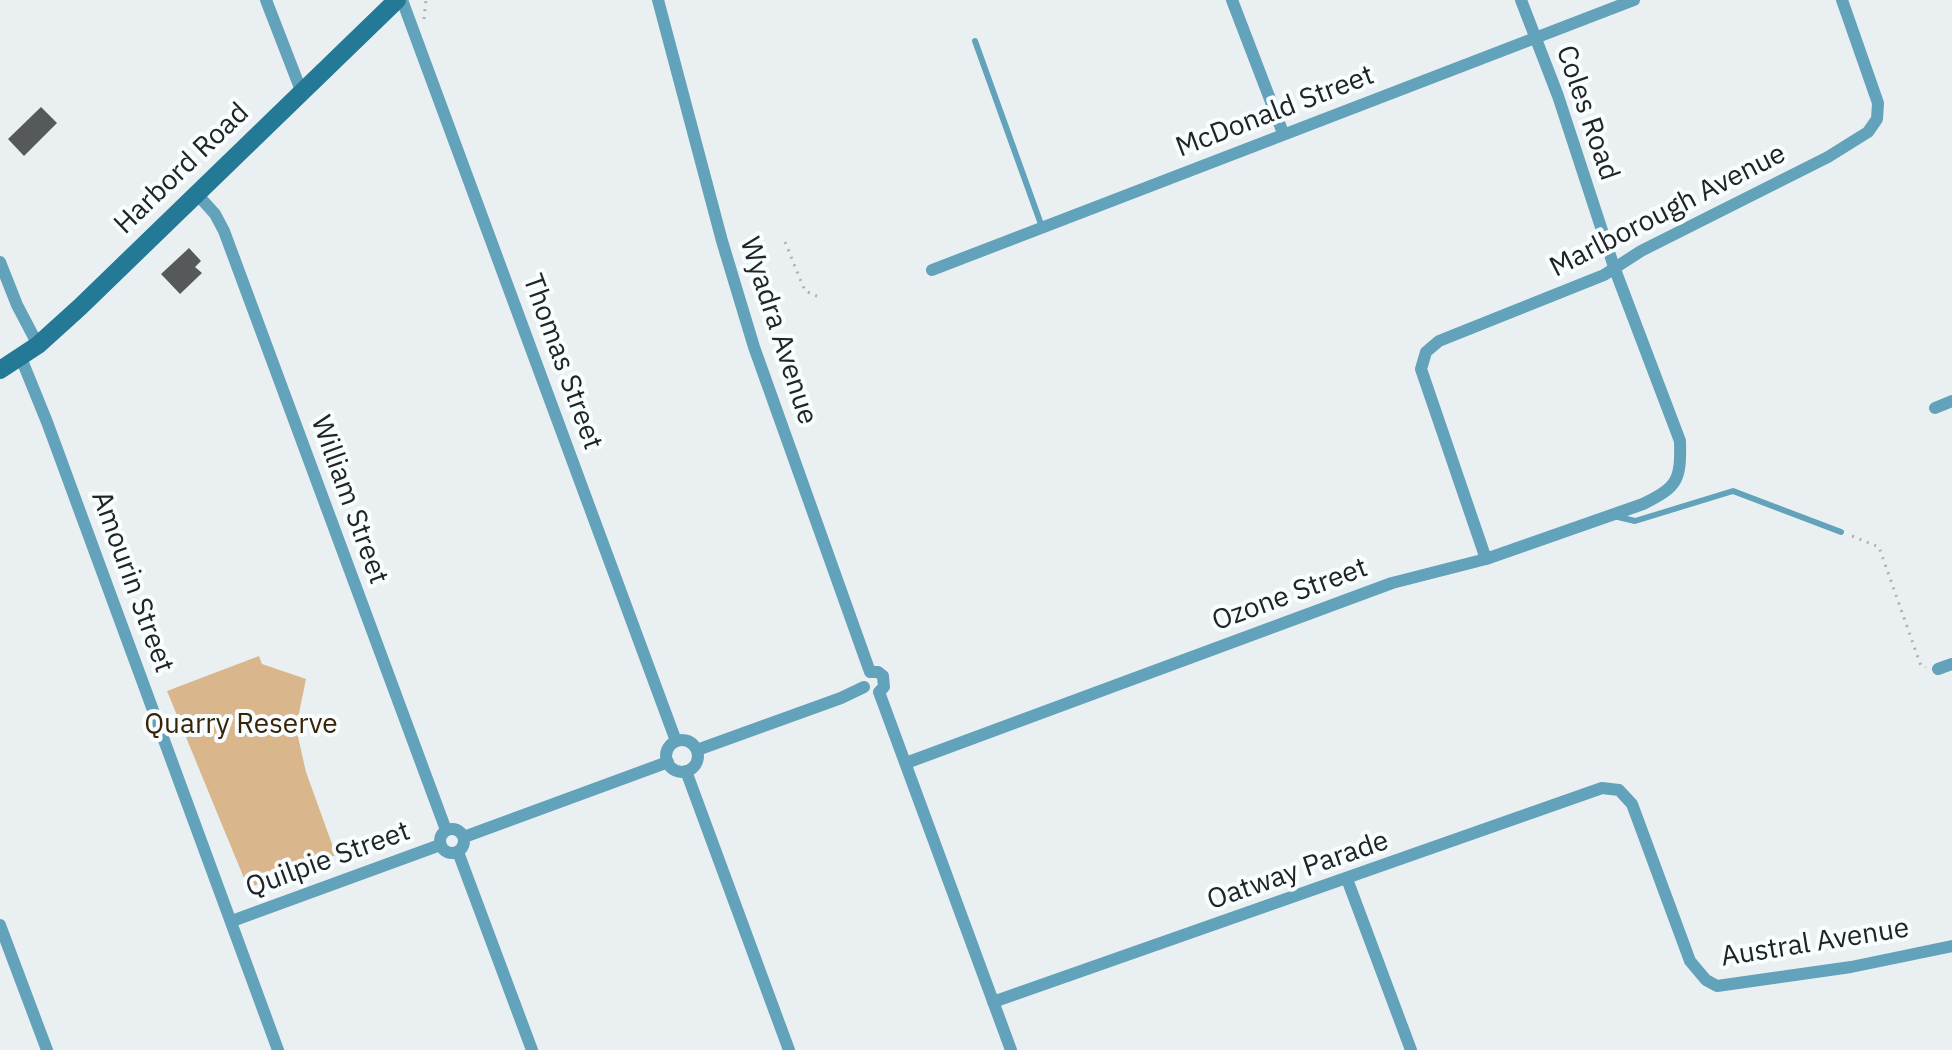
<!DOCTYPE html>
<style>
body{margin:0}
canvas{display:block;background:#eaf0f2}
</style>
<canvas width="1952" height="1050"></canvas>
<script>
const ctx = document.querySelector('canvas').getContext('2d');
ctx.lineJoin = 'round';
function paint(path, color) { ctx.fillStyle = color; ctx.fill(path, 'evenodd'); }
function trace(path, color, width, dash) { ctx.strokeStyle = color; ctx.lineWidth = width; ctx.lineCap = dash ? 'butt' : 'round'; ctx.setLineDash(dash || []); ctx.stroke(path); }
function write(font, color, halo, rows, align = 'center') {
  ctx.font = font + ' "IBM Plex Sans",sans-serif'; ctx.lineWidth = 8; ctx.setLineDash([]); ctx.textBaseline = 'middle'; ctx.strokeStyle = halo; ctx.fillStyle = color; for (const [text, x, y, turn = 0] of rows) {
    ctx.save(); ctx.translate(x, y); ctx.rotate((+turn || 0) * Math.PI / 180); ctx.textAlign = isNaN(turn) ? turn : align; if (halo) ctx.strokeText(text, 0, 0); ctx.fillText(text, 0, 0); ctx.restore();
  }
}
paint(new Path2D(`
 M259,656L262,664L306,679L296,728L306,772L336,855L248,888L167,691Z`), '#dab68c');
paint(new Path2D(`
 M41,107L57,123L24,156L8,139Z
 M189,248L201,261L195,267L202,273L180,294L161,274Z`), '#55595b');
trace(new Path2D(`
 M424,19L426,0
 M785,242L805,291L819,297
 M1852,536L1879,547L1921,666L1926,667`), '#adb1b3', 3, [2, 6]);
trace(new Path2D(`
 M975,41L1042,227
 M1614,516L1635,521L1733,491L1841,532`), '#62a2bb', 6);
trace(new Path2D(`
 M266,0L302,93
 M402,0L676,741
 M658,0L722,241L754,347L870,672
 M1232,0L1283,133
 M196,193L215,214L224,231L446,830
 M0,262L17,305L38,345
 M932,270L1634,0
 M21,358L47,422L278,1050
 M1935,408L1952,401
 M1486,559L1421,369L1426,352L1439,341L1604,275L1641,251L1828,157L1868,132L1877,119L1878,103L1842,0
 M1938,669L1952,664
 M870,672H878L883,676L884,687L879,692
 M879,692L1011,1050
 M666 756a16 16 0 1 1 32 0a16 16 0 1 1-32 0Z
 M697,750L841,698L864,687
 M906,763L1392,583L1486,559L1643,504C1678,487 1681,480 1680,441L1614,267L1558,96L1521,0
 M686,771L789,1050
 M440 841a12 12 0 1 1 24 0a12 12 0 1 1-24 0Z
 M464,837L668,762
 M458,852L532,1050
 M1347,879L1411,1050
 M232,921L440,845
 M0,925L47,1050
 M993,1002L1602,788L1619,790L1632,804L1690,961L1706,980L1717,986L1851,967L1952,946`), '#62a2bb', 12);
trace(new Path2D(`
 M0,370L38,345L80,307L397,0`), '#237996', 18);
write('28px', '#212324', '#f8fdff', [
 ["McDonald Street",1275,112,-21],
 ["Coles Road",1587,113,71],
 ["Harbord Road",182,169,-44],
 ["Marlborough Avenue",1668,211,-27],
 ["Wyadra Avenue",778,331,72],
 ["Thomas Street",562,362,70],
 ["William Street",349,500,70],
 ["Amourin Street",132,582,70],
 ["Ozone Street",1290,595,-20],
 ["Quilpie Street",328,860,-20],
 ["Oatway Parade",1298,871,-19],
 ["Austral Avenue",1815,943,-9]
]);
write('28px', '#3a2406', '#f8fdff', [
 ["Quarry Reserve",241,725]
]);
</script>
